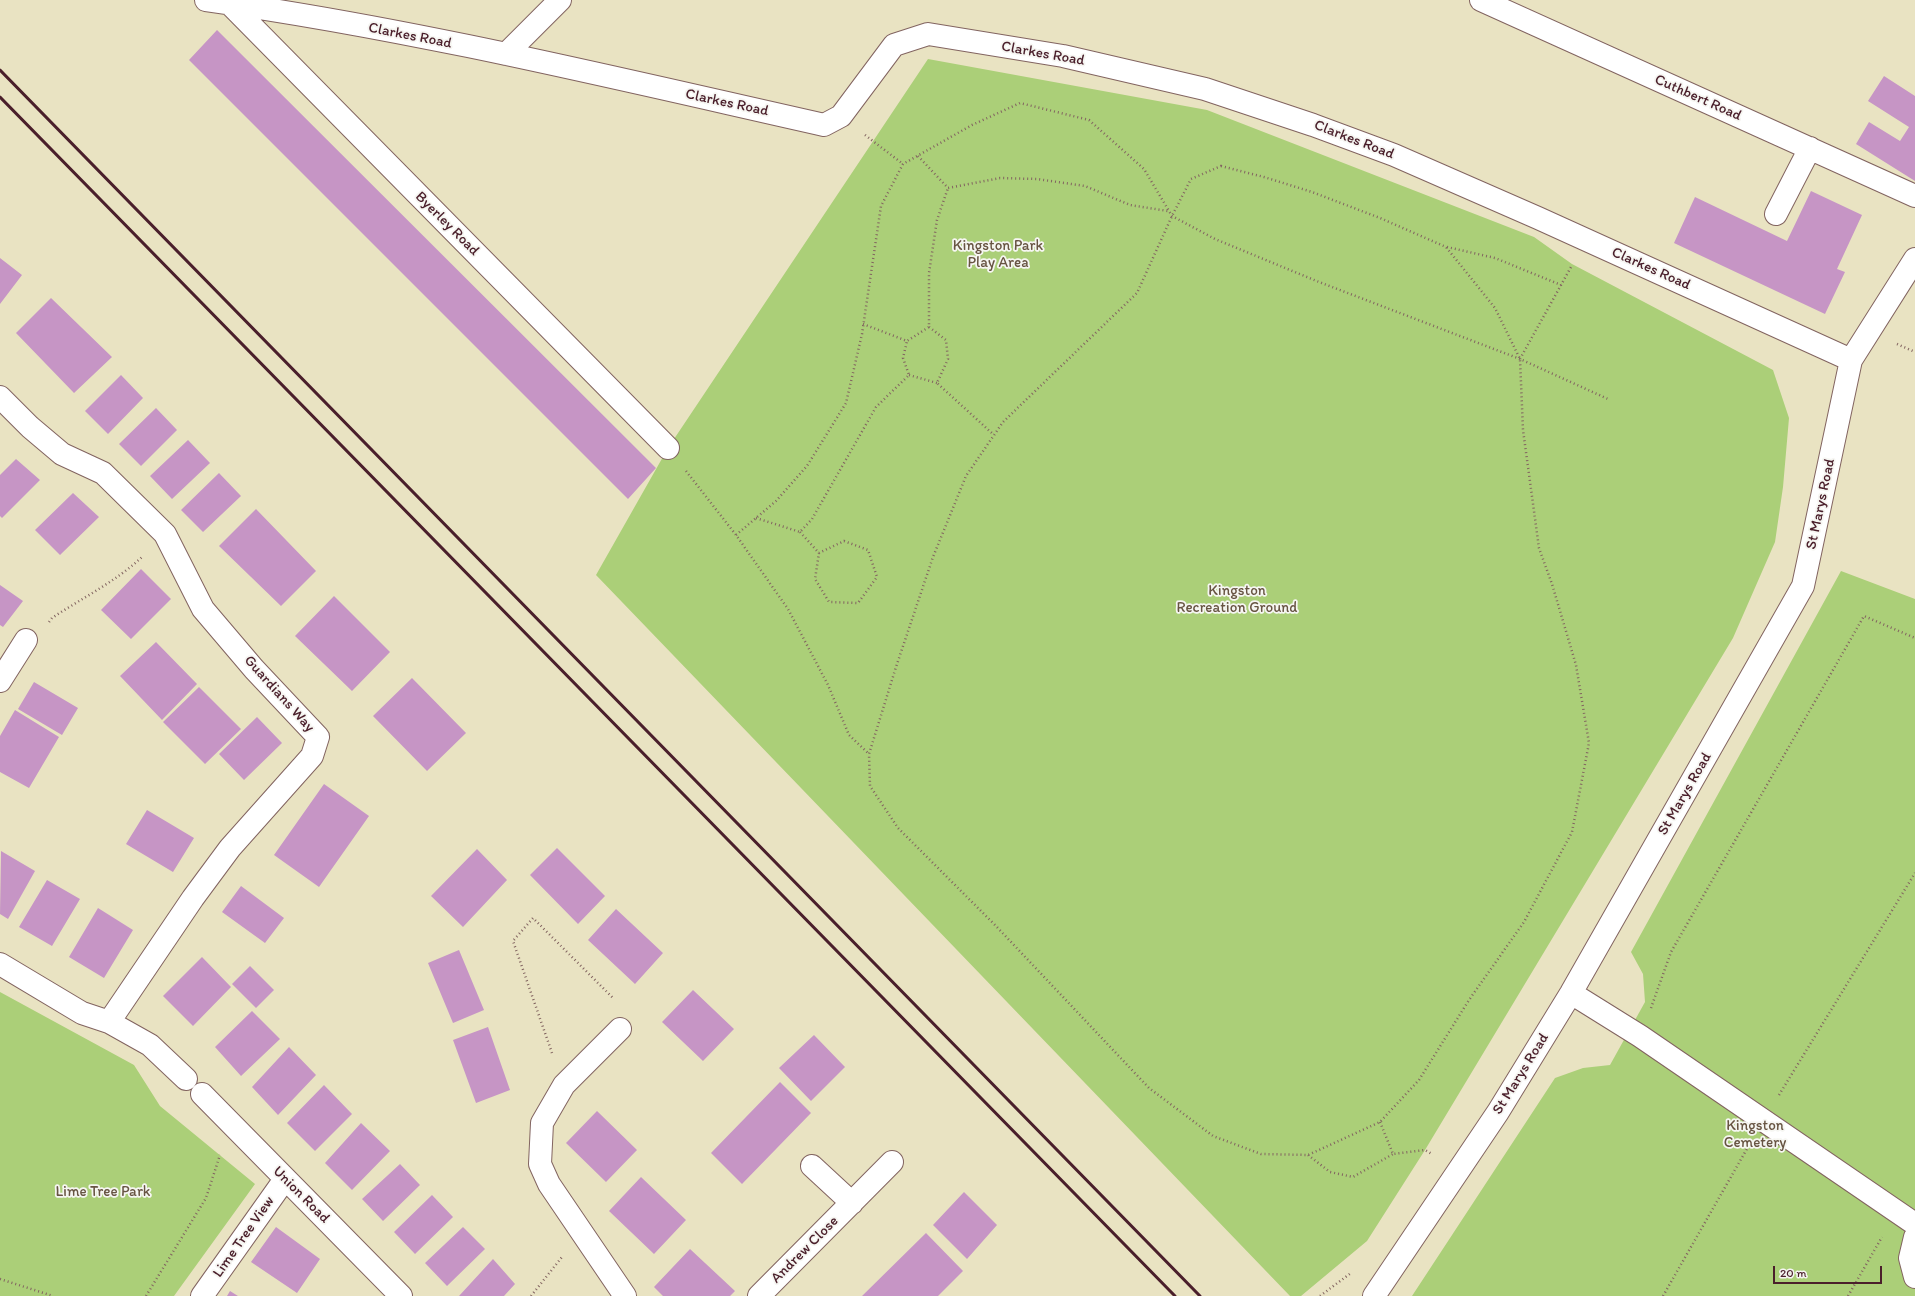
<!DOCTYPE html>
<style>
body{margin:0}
#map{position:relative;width:1915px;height:1296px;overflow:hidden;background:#e9e3c2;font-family:Itim,sans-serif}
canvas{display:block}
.scale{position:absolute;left:1773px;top:1266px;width:109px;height:18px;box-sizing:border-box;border:2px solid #4a1f2b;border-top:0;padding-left:5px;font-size:12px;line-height:14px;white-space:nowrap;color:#4a1f2b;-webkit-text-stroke:3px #f6f6f2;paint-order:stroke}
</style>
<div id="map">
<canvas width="1915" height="1296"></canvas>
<div class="scale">20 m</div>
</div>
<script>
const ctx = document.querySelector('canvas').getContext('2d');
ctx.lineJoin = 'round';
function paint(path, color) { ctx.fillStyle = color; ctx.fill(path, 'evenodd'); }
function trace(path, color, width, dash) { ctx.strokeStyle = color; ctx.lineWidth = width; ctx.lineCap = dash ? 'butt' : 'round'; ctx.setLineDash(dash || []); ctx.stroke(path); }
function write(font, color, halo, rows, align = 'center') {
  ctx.font = font + ' Itim,sans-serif'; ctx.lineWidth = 3.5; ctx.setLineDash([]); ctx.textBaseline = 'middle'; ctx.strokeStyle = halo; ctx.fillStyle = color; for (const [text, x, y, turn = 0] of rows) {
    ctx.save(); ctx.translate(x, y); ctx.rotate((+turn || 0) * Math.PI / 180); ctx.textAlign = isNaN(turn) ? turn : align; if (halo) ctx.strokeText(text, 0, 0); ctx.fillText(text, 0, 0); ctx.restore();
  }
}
paint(new Path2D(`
 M928,59L1207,110L1534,237L1572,264L1773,370L1789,418L1783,487L1775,542L1733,638L1425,1150L1367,1241L1301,1296H1290L596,575L668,448Z
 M1841,571L1915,599V1296H1412L1555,1078L1583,1068L1610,1065L1645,1002L1643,974L1631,952Z
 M0,992L134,1065L160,1106L255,1184L174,1296H0Z`), '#abcf78');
paint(new Path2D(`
 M217,30L656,468L628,499L189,60Z
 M1884,76L1915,96V181L1856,144L1869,122L1900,141L1909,127L1868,101Z
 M1811,191L1862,215L1837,269L1845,272L1825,314L1674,243L1695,197L1787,241Z
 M0,258L22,275L0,304Z
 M51,298L112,357L74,393L16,333Z
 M121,375L143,398L108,434L85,411Z
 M156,408L177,430L141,466L119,444Z
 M188,440L210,463L172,499L150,476Z
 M16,459L40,480L2,518L0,516V475Z
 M219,473L241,496L203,532L181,510Z
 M73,493L99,517L60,555L35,530Z
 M256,509L316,571L281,606L219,546Z
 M141,569L171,599L131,639L101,610Z
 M0,585L23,601L3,627L0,625Z
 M334,596L390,652L352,691L295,636Z
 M156,642L197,684L162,720L120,676Z
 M412,678L466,733L427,771L373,716Z
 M34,682L78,708L62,735L18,709Z
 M199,687L241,729L205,764L163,722Z
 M15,710L59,737L29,788L0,772V736Z
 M257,717L282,743L244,780L219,754Z
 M324,784L369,816L319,887L274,855Z
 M147,810L194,838L173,872L126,844Z
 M557,848L605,896L578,924L530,875Z
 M477,849L507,880L463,927L431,896Z
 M1,851L35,871L8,919L0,914Z
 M47,880L80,899L52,946L19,927Z
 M241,886L284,918L265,943L222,912Z
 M98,908L133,930L104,978L69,957Z
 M616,909L663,953L635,984L588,940Z
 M459,950L484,1010L453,1023L428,963Z
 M202,957L231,987L193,1026L163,996Z
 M250,966L274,990L256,1008L232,984Z
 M693,990L734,1029L703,1061L662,1022Z
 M252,1011L280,1039L241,1076L215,1047Z
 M488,1027L510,1090L476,1103L453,1040Z
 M814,1035L845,1067L811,1101L779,1068Z
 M289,1047L316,1075L278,1115L252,1087Z
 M780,1082L811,1113L742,1184L711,1153Z
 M324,1085L352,1114L315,1151L287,1123Z
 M597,1111L637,1150L606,1182L566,1143Z
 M361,1123L390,1151L352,1190L325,1163Z
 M400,1164L420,1185L383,1221L362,1199Z
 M641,1177L686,1220L654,1254L609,1211Z
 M964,1192L997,1225L967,1259L933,1225Z
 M432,1195L453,1217L415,1254L394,1232Z
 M276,1227L320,1259L297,1293L251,1262Z
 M463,1227L485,1249L447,1286L425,1263Z
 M926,1233L963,1271L938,1296H862Z
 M690,1249L735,1291L730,1296H663L654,1287Z
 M493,1259L515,1284L504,1296H459Z
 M230,1291L238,1296H227Z`), '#c695c5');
const minor = new Path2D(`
 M206,0C414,29 619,79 824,125L841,116L894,45L928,34L1063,56L1205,89L1313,125L1394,155L1538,218L1851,360
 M1481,0L1915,196
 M227,1L668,448
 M506,54L560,0
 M1776,214L1810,148
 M0,397L30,427L62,454L103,473L165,534L203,609L254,669L318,737L312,756L230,848L193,898L109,1022
 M0,681L26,640
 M0,964L82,1013L109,1022L150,1045L186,1079
 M1571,993L1640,1036L1915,1224
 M620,1029L564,1085L542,1123L540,1164L549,1184L625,1296
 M202,1094L401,1296
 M812,1166L852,1203
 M1915,1237L1910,1258L1915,1277
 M202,1296L285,1179
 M759,1296L892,1162
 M1374,1296L1498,1112L1571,993L1803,586L1851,360L1915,259`);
trace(minor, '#826460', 24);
trace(new Path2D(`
 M865,135L903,164
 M918,156L948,188L1000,178L1037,179L1085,186L1130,205L1168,211
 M1221,166L1264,177L1312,192L1380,218L1446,247L1495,308L1520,359L1523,430L1539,548L1552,584L1576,665L1589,743L1572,832L1524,922L1469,1000L1419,1080L1380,1122L1308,1155L1261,1154L1213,1136L1149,1088L995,925L898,828L870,786L869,754L896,667L933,557L966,476L1003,422L1137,293L1172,216L1191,179Z
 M1447,247L1495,258L1561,285
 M863,324L907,341L929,327V273L937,220L948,188
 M929,327L946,340L948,359L937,383L994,435
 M1897,344L1915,352
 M1520,359L1571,267
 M909,375L937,383
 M686,471L736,535L788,609L828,685L849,735L869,754
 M756,518L800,532L812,519L876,407L909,375L903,358L907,341
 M800,532L819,553L844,541L868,550L877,577L858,603L829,602L815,579L819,553
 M736,535L776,501L807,466L846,403L862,334L881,206L903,164L972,125L1020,103L1089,120L1144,169L1172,216L1215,239L1319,282L1520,359L1608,399
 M49,622L52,618C82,598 117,581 143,556
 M1651,1008L1671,952L1864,616L1915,638
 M552,1053L513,941L533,918L614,999
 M1779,1095L1915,873
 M1380,1122L1393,1154L1425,1150L1432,1154
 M1308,1155L1330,1172L1353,1177L1393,1154
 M0,1279L53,1296
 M146,1296L206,1198L220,1155
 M531,1296L562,1257
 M1320,1296L1351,1273
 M1663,1296L1748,1147
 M1848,1296L1882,1237`), '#826460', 2.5, [1, 3]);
trace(minor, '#fff', 22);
trace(new Path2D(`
 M0,70L1200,1296
 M0,97L1175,1296`), '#4a1f2b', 3);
write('15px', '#4a1f2b', '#f6f6f2', [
 ["Clarkes Road",410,36,11],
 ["Clarkes Road",1043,54,10],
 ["Cuthbert Road",1698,98,24],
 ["Clarkes Road",727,103,12],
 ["Clarkes Road",1354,140,21],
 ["Byerley Road",447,224,45],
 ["Clarkes Road",1651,269,24],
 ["St Marys Road",1821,504,-78],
 ["Guardians Way",279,694,48],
 ["St Marys Road",1685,794,-60],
 ["St Marys Road",1521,1074,-58],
 ["Union Road",301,1195,45],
 ["Lime Tree View",244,1237,-55],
 ["Andrew Close",805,1250,-45]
]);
write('15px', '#675442', '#f6f6f2', [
 ["Kingston Park",998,246],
 ["Play Area",998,263],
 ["Kingston",1237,591],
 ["Recreation Ground",1237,608],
 ["Kingston",1755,1126],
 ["Cemetery",1755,1143],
 ["Lime Tree Park",103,1192]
]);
</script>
